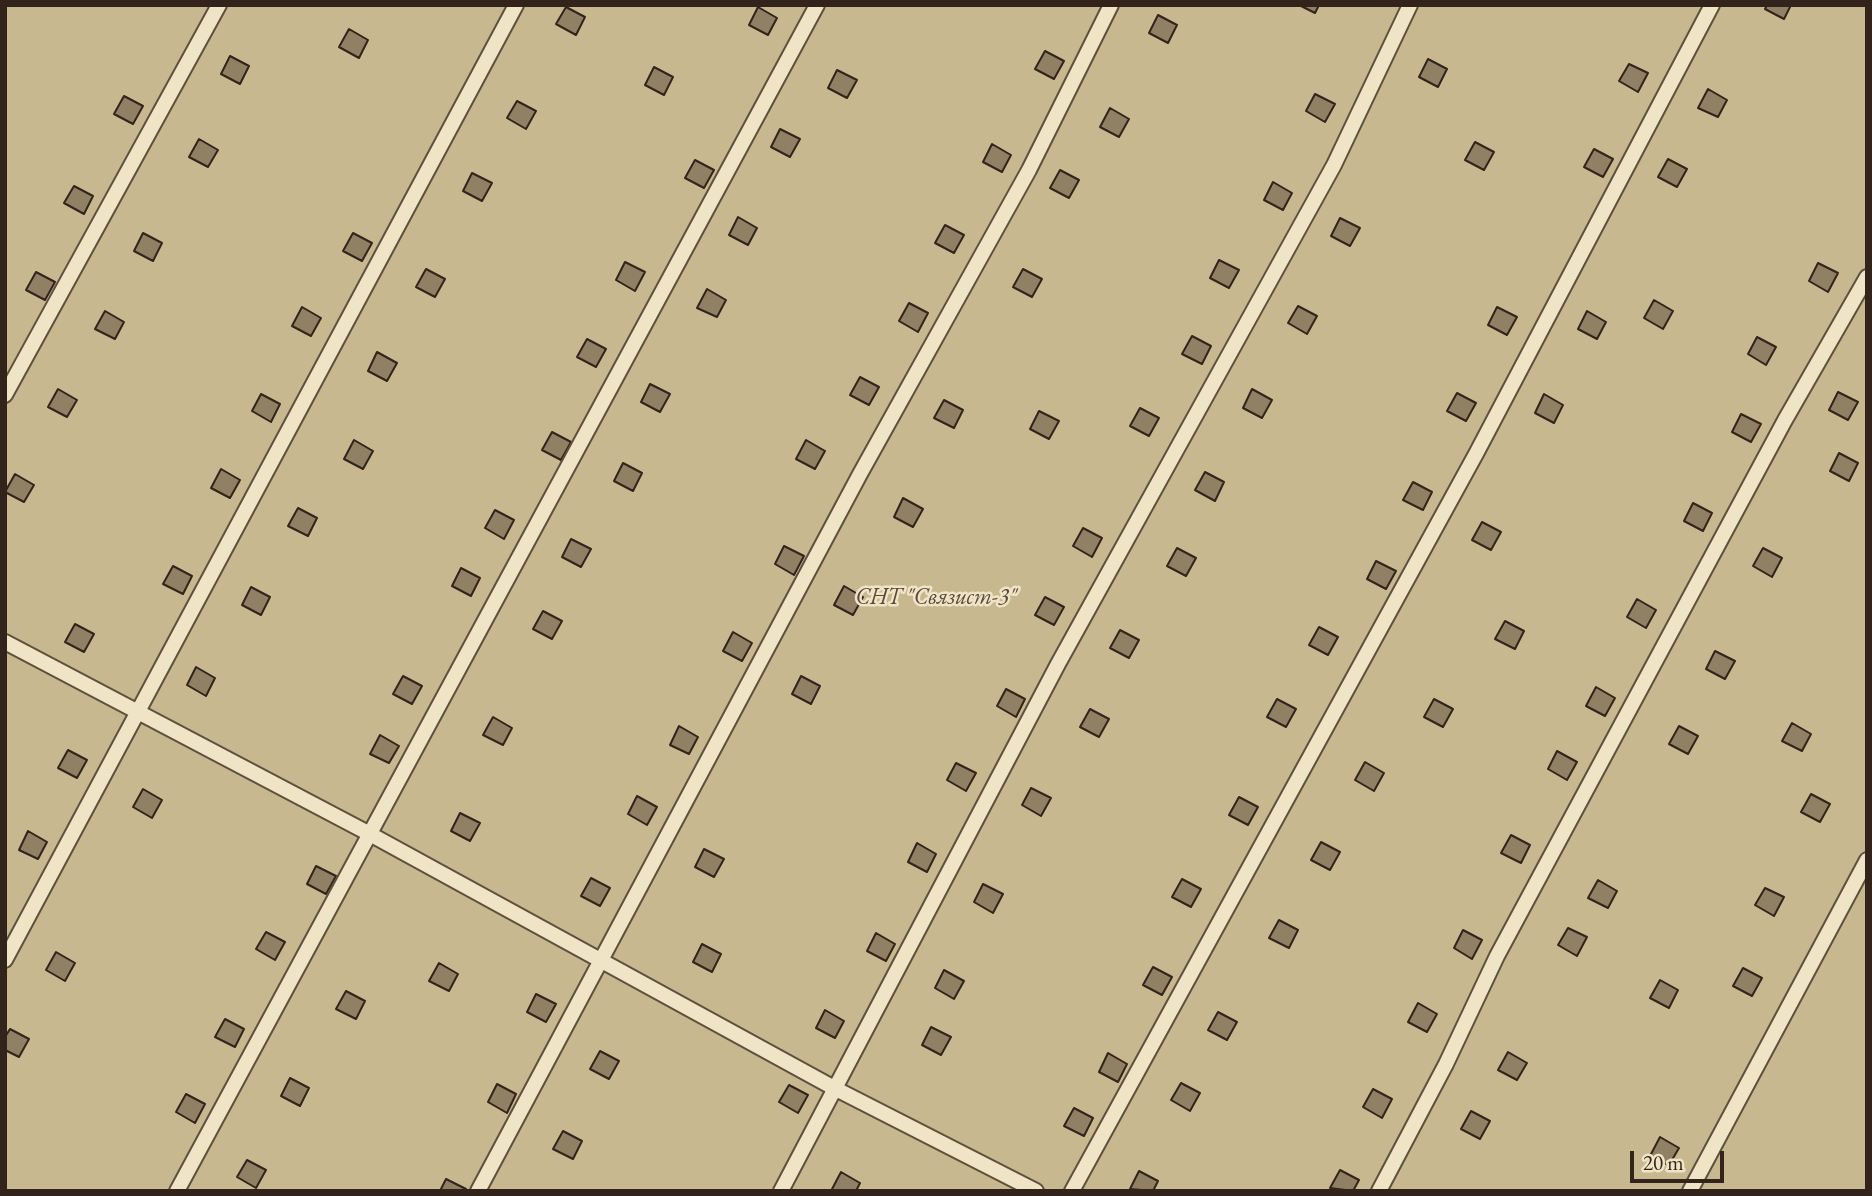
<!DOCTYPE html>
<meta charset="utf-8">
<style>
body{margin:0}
#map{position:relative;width:1872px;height:1196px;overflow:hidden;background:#e7d6a7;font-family:"EB Garamond",serif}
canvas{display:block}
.frame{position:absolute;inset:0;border:7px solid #32241b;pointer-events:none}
.scale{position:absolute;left:1630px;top:1151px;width:94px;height:32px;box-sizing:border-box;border:4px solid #32241b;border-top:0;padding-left:9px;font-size:21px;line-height:24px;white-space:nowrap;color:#32241b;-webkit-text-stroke:5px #efe4c6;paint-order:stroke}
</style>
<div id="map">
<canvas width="1872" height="1196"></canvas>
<div class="frame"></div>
<div class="scale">20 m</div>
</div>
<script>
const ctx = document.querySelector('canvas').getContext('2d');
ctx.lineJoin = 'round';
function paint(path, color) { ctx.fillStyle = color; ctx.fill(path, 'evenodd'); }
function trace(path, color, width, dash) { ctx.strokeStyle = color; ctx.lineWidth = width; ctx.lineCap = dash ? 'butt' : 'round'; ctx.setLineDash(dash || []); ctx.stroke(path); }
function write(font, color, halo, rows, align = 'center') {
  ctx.font = font + ' "EB Garamond",serif'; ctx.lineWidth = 5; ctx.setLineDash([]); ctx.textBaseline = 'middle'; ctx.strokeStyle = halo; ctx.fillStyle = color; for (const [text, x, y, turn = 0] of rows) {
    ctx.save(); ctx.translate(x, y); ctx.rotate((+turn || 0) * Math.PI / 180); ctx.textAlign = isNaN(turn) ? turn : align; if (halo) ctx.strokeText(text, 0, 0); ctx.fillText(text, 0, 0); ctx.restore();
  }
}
paint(new Path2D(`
 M5,5H1867V1191H5Z`), '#c8b88f');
const building = new Path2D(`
 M1299,5H1319L1315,13Z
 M1767,5H1791L1784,19L1765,9Z
 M566,7L585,17L576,35L556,24Z
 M758,7L777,18L768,35L749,25Z
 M1158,15L1177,25L1168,43L1149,33Z
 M349,29L368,40L359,58L339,47Z
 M1045,51L1064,61L1054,79L1035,69Z
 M230,56L249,66L240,84L221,74Z
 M1428,59L1447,69L1438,87L1419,77Z
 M1629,64L1648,73L1638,92L1619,81Z
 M654,67L673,77L664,95L645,85Z
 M837,70L857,80L847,98L828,88Z
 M1708,89L1727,100L1718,117L1698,108Z
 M1315,94L1335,104L1325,122L1306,111Z
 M124,96L143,106L133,124L114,114Z
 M517,101L536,111L526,129L507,118Z
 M1110,108L1129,119L1119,137L1100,127Z
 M780,129L800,139L790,157L771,147Z
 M199,139L218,150L208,167L189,157Z
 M1475,142L1494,152L1484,170L1465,160Z
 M992,144L1011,155L1002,172L983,162Z
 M1594,149L1613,159L1603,177L1584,167Z
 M1668,159L1687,169L1677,187L1658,177Z
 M695,160L714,170L704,188L685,178Z
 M1060,170L1079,180L1069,198L1050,188Z
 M472,173L492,183L482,201L463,191Z
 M1273,182L1292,193L1283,210L1264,200Z
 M74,186L93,196L84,214L64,203Z
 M738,217L757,228L748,245L729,235Z
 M1340,218L1360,228L1350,246L1331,236Z
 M945,225L964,235L954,253L935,243Z
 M143,233L162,243L153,261L134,251Z
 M353,233L372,243L362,261L343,251Z
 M1219,260L1239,270L1229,288L1210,278Z
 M625,262L645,272L635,291L616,280Z
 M1818,263L1838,273L1828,292L1809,281Z
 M426,269L445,279L435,297L416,287Z
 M1023,269L1042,279L1032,297L1013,287Z
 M36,272L55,282L45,300L26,290Z
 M707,289L726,300L717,317L697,308Z
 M1654,300L1673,311L1663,329L1644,318Z
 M909,303L928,313L918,332L899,321Z
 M1298,306L1317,316L1307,334L1288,323Z
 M302,307L321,318L311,336L292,326Z
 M1497,307L1517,317L1507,335L1488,325Z
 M105,311L124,322L115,339L95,329Z
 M1587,311L1606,322L1597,339L1578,329Z
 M1192,336L1211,346L1202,364L1182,354Z
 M1757,337L1776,347L1766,365L1748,354Z
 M587,339L606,349L596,367L577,357Z
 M377,352L397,363L387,381L368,371Z
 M860,377L879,387L869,405L850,395Z
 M650,384L670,394L660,412L641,402Z
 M58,389L77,400L67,417L48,407Z
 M1252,389L1272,400L1262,418L1243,408Z
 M1838,392L1858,402L1848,420L1829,410Z
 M1457,393L1476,403L1466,421L1447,411Z
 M261,394L280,404L271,422L252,411Z
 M1544,394L1563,405L1554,423L1535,413Z
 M944,400L963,410L954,428L934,418Z
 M1140,408L1159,418L1149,436L1130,426Z
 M1039,411L1059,421L1049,439L1030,429Z
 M1741,414L1761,424L1751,442L1732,432Z
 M552,432L571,442L561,460L542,450Z
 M354,440L373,451L363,469L344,459Z
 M806,440L825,451L815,469L796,459Z
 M1839,453L1858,463L1849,481L1830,471Z
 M623,463L642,473L633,491L614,481Z
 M221,469L240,480L230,498L211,488Z
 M1205,472L1224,482L1215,501L1195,490Z
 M15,474L34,485L24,502L5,492Z
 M1413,482L1432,492L1423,510L1403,500Z
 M903,498L923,509L913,527L894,517Z
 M1693,503L1712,513L1703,531L1684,521Z
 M298,508L317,518L308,536L288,526Z
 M495,510L514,520L504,539L485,528Z
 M1482,522L1501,532L1491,550L1472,540Z
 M1083,528L1102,538L1092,557L1073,546Z
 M571,539L591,549L581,567L562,557Z
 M784,546L804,556L794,575L775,564Z
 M1177,548L1196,558L1186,576L1167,566Z
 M1763,548L1782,558L1772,577L1753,566Z
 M1376,561L1396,571L1386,589L1367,579Z
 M173,566L192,576L183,594L163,584Z
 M461,568L480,578L471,596L452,586Z
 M844,586L863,597L853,615L834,605Z
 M251,587L270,597L261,615L242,605Z
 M1045,597L1064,607L1054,625L1035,615Z
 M1637,599L1656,610L1646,628L1627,617Z
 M543,611L562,621L552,639L533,629Z
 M1505,621L1524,631L1515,649L1495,639Z
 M75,624L94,634L84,652L65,642Z
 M1319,627L1338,637L1328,655L1309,645Z
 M1120,630L1139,640L1129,658L1110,648Z
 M733,632L752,643L742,661L723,651Z
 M1715,651L1735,661L1725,679L1706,669Z
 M196,667L215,678L206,696L187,685Z
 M403,676L422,686L412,704L393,694Z
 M801,676L820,686L811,704L792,694Z
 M1596,687L1615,698L1605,716L1586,706Z
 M1006,689L1025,699L1016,717L997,706Z
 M1277,699L1296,709L1286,727L1267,717Z
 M1434,699L1453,709L1443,727L1424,717Z
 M1090,709L1109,719L1099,737L1080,727Z
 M493,717L512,728L503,745L483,735Z
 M1792,723L1811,734L1802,751L1782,741Z
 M679,726L698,737L689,754L670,745Z
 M1679,726L1698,736L1688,754L1669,744Z
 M380,735L399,746L389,763L370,754Z
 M68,750L87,760L77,778L58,768Z
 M1557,751L1577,762L1567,780L1548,769Z
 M1365,762L1384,773L1374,791L1355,780Z
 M956,763L976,773L966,791L947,780Z
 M1031,788L1051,798L1041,816L1022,805Z
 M143,789L162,800L152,818L133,807Z
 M1811,794L1830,804L1820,822L1801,812Z
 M637,796L657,807L647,825L628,814Z
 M1239,797L1258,807L1248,825L1229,815Z
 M460,813L480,823L470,841L451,831Z
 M28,831L47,842L38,859L19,850Z
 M1511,835L1530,845L1521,863L1501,853Z
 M1321,842L1340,852L1330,870L1311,860Z
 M917,843L936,854L927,872L908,862Z
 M704,849L724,859L714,877L695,867Z
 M316,866L336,876L326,894L307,884Z
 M591,878L610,888L600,906L581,896Z
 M1182,879L1201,889L1191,907L1172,897Z
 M1598,880L1617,891L1608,908L1588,898Z
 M983,884L1003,894L993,913L974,902Z
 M1765,888L1784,897L1774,916L1755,905Z
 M1279,920L1298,930L1289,948L1269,938Z
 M1568,928L1587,937L1577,956L1558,945Z
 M1463,930L1482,940L1472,959L1454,948Z
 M266,932L285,942L275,960L256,949Z
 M876,933L895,944L886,961L867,951Z
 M702,944L721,954L712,972L693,962Z
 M56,952L75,963L65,981L46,970Z
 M439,963L458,974L449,991L429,981Z
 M1153,967L1172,977L1162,995L1143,985Z
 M1743,968L1762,978L1752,996L1733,986Z
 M944,970L964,981L954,999L935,988Z
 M1660,980L1678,990L1669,1008L1650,998Z
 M346,991L365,1001L356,1019L336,1009Z
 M536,994L556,1004L546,1022L527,1012Z
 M1418,1003L1437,1014L1427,1032L1408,1022Z
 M825,1010L844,1021L835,1038L816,1028Z
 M1218,1012L1237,1022L1227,1040L1208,1030Z
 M225,1019L244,1029L235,1047L215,1037Z
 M931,1027L951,1037L941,1055L922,1045Z
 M10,1029L29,1039L19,1057L5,1050V1037Z
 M600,1051L619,1061L609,1079L590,1069Z
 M1508,1052L1527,1063L1517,1080L1498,1070Z
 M1108,1053L1127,1064L1118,1082L1099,1072Z
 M290,1078L309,1088L300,1106L281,1096Z
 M1181,1083L1200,1093L1190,1111L1171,1100Z
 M497,1084L516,1094L507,1113L488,1102Z
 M789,1085L808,1095L798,1113L779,1102Z
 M1373,1089L1392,1099L1382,1118L1363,1107Z
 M186,1094L205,1104L195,1123L176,1112Z
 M1074,1108L1093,1118L1084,1136L1064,1126Z
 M1471,1111L1490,1121L1480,1139L1461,1129Z
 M563,1131L582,1141L573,1159L553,1149Z
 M1660,1137L1679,1148L1669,1165L1650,1156Z
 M247,1160L266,1170L256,1188L237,1177Z
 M1340,1170L1359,1180L1353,1191L1330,1188Z
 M1139,1171L1158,1181L1153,1191L1130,1189Z
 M841,1172L860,1183L856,1191H831Z
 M446,1179L466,1189L465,1191H440Z`);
paint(building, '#908164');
trace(building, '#32241b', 2);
const lane = new Path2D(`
 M5,395L219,5
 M5,642L368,833L834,1088L1036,1191
 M5,960L516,5
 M177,1191L817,5
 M478,1191L860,474L1029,170L1111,5
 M781,1191L1058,664L1334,165L1410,5
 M1072,1191L1477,452L1712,5
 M1379,1191L1446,1064L1497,956L1785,420L1867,277
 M1690,1191L1867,860`);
trace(lane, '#5f503e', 18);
trace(lane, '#efe4c6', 14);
write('italic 23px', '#584938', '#efe4c6', [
 ["СНТ \"Связист-3\"",936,598]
]);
</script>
